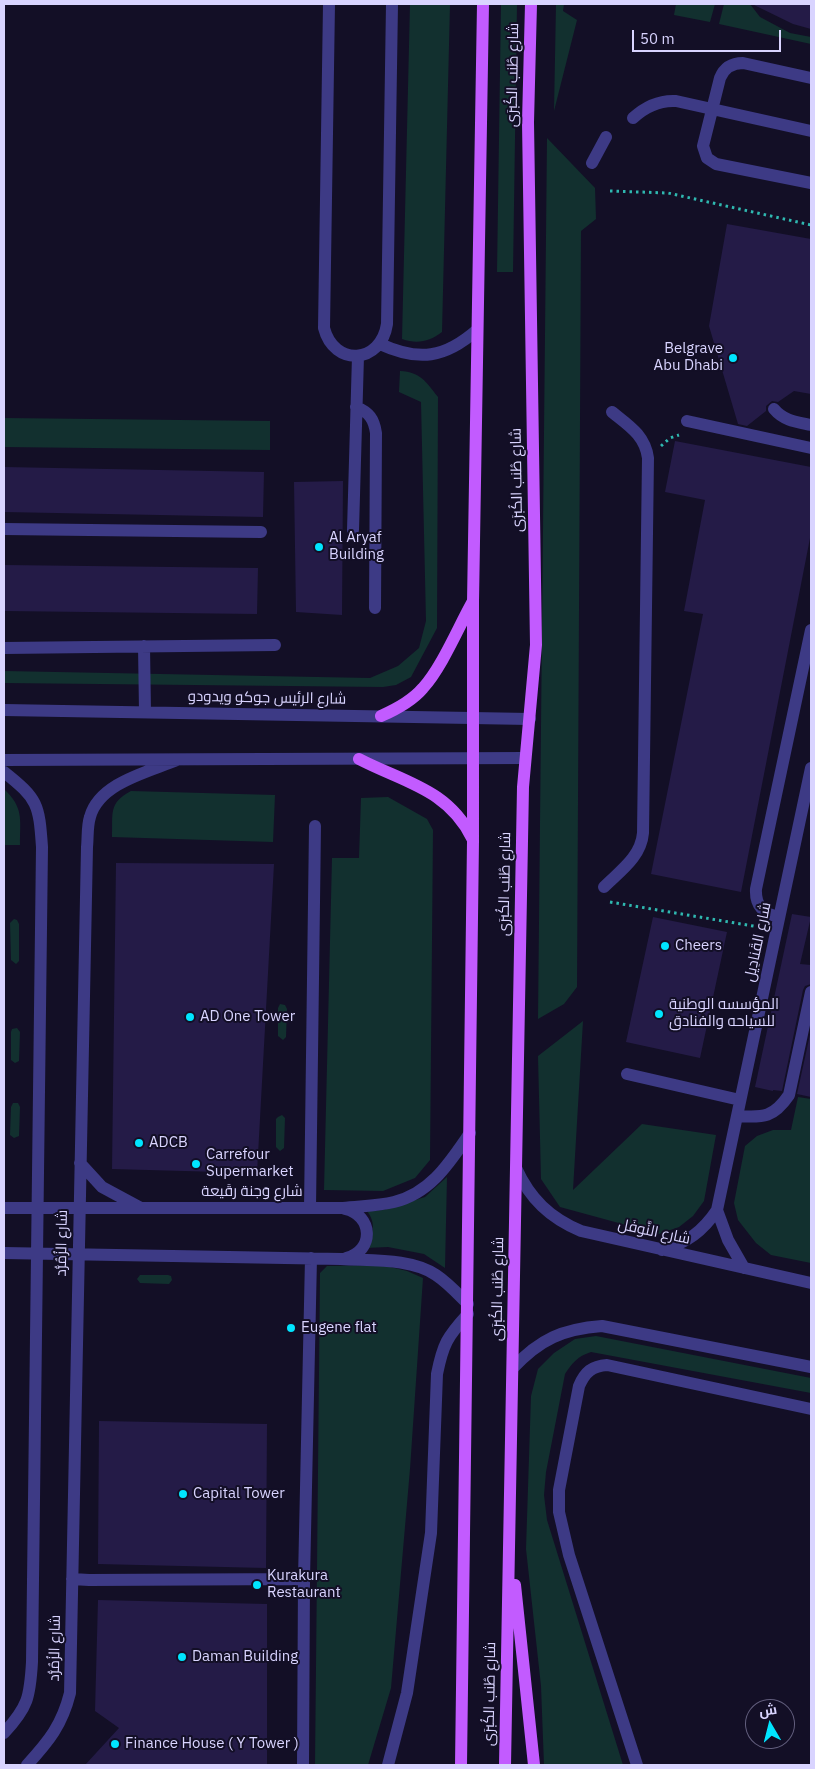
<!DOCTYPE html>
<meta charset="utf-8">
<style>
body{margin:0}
#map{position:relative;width:815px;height:1769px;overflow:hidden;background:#130f26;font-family:"IBM Plex Sans",Cairo,sans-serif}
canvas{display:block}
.frame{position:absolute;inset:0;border:5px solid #d9d4ff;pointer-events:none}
.north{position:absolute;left:745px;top:1699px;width:50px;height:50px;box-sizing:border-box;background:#130f26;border:1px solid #625e7d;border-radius:50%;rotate:352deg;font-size:14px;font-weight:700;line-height:20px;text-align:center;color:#d9d4ff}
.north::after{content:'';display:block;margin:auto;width:18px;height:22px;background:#00e5ff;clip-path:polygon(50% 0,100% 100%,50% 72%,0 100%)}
.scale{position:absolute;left:632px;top:30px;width:149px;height:22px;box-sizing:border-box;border:2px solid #d9d4ff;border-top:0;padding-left:6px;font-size:15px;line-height:18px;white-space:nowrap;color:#d9d4ff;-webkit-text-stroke:4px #130f26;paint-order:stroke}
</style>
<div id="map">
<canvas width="815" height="1769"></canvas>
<div class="frame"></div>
<div class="north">ش</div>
<div class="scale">50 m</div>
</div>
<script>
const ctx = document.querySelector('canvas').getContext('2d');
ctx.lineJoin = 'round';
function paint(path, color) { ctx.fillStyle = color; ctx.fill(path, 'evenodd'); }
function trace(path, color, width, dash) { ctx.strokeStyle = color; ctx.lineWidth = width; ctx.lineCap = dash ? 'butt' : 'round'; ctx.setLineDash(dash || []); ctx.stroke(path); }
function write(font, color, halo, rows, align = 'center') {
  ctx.font = font + ' "IBM Plex Sans",Cairo,sans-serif'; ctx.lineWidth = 4; ctx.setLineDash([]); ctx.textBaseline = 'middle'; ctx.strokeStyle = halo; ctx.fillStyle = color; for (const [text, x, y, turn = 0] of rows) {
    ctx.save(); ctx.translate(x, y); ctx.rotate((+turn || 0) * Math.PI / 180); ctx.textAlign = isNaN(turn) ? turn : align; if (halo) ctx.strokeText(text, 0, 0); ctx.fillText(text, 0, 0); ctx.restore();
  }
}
paint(new Path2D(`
 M410,4H450L442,332C429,342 417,344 402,339Z
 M501,4H517L513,272H497Z
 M556,4H564L563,11L577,20L554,111Z
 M676,4H715L710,22L674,15Z
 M724,4H750L760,17L790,33L811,37V44L719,24Z
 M547,138L595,188L596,219L581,231L577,987L564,1004L538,1019Z
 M400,371C421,372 426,382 438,397L437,628L411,677L396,685L383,687L4,683V671L370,678L398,666L419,648L426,621L421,402L399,392Z
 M4,418L270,421V450L4,447Z
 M4,789C24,808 20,819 20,845H4Z
 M131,791L275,795L273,842L112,837C113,814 108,803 131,791Z
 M388,797L427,819L433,830L430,1160L415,1178L383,1191L324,1190L332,858H359L361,798Z
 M14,919L17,920L19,924V961L16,964L11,960L10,923Z
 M280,1004L285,1005L287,1009L286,1037L283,1040L278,1036V1008Z
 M583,1021L573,1190L642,1124L716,1135L704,1201L693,1216L679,1227L659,1234L560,1207L541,1179L538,1056Z
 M17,1028L20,1032L19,1061L15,1063L11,1060V1032L12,1029Z
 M798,1097L811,1099V1263L771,1255L756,1243L738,1220L734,1203L745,1146L757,1136L773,1130H791Z
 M13,1103H18L20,1107L19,1136L14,1138L10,1135L11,1107Z
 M282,1115L285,1118L284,1148L280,1151L276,1147V1119L278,1117Z
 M447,1177L445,1268L424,1254L388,1247L364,1248C373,1235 377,1224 367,1211L383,1210L425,1197Z
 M382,1265L407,1271L423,1278L410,1469L391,1688L368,1765H315L320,1273L327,1266Z
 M140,1275H168L171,1276L172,1280L169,1284L140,1283L137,1279Z
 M596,1336L811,1378V1393L591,1352C578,1356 572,1363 565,1374L546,1472L544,1495L547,1520L623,1765H544L541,1686L526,1549L531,1396L538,1369L554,1353L575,1339Z`), '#12302f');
paint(new Path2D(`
 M752,4H811V29L793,24Z
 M727,224L811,239V394L794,391L778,402L772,401L766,406V411L747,426L738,424L709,326Z
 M675,441L811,467V533L741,892L651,874L703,614L684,611L705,500L665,492Z
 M4,467L264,472L263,517L4,512Z
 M343,481L342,615L296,612L294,482Z
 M4,565L258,568L257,614L4,611Z
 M116,863L274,864L257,1173L112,1169Z
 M792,914L811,917L800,964L811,965V984L805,986L803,990L782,1091L773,1090V1091L755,1087Z
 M653,917L727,932L700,1058L626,1042Z
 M811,1030V1097L797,1094Z
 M99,1421L267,1424L266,1568L98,1564Z
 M98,1600L267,1604V1765H85L119,1728L95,1711Z`), '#241b47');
trace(new Path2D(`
 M610,191L668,193L811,225
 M661,446L670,438L679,435
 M610,902L759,927`), '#2fb8b0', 3, [2.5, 4]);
trace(new Path2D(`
 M329,4L324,328C334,367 381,364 387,324L392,4
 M811,78L743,63C731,63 724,68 720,78L703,146L707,158L716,164L811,183
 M633,118C646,106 659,100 676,101L811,131
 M592,163L606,137
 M380,344C419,362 445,358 477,330
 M356,407C369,412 374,419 376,433L375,608
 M774,409C784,421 797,422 811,425
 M687,421L811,448
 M4,529L261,532
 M353,530L358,356
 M144,646L145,712
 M4,648L275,645
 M4,710L530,719
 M4,760L525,758
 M4,772C38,799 39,804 42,847L32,1662C30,1697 28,1707 4,1733
 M604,887C620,871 641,857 643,833L648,458C645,435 628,425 612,412
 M779,917C764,914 755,906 756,889L811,630
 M627,1074L740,1100
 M738,1116C764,1118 774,1117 789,1095L811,992
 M80,1163L102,1187L141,1208
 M516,1168C530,1199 550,1218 581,1231L811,1283
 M4,1208H343C360,1206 378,1206 394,1202C431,1193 450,1162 470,1133
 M310,1208L315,826
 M345,1209C373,1215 375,1251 346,1258
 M717,1210L728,1240L744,1268
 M662,1250C687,1243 703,1231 717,1210L811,768
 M4,1253L341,1259C371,1261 411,1258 436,1275C448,1283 458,1294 468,1304
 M513,1368C540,1339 563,1329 602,1326L811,1367
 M72,1579L89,1580L304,1579
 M27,1765C49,1741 62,1725 70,1693L87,847C88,838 87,826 90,817C99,783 148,772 177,760
 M303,1765L304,1579L311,1258
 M388,1765L407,1693L431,1533L437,1374C443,1344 447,1337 468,1314
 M637,1765L569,1555L559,1512V1490L579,1386C585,1372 592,1366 607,1365L811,1409`), '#3d3a85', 12);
trace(new Path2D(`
 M381,716C397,709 412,701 423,688C442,667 458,628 472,603
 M359,759C403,782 448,789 472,838
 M515,1585L534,1765
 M461,1765L473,841V601L483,4
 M505,1765L523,787L536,645L528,122L531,4`), '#c25bff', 12);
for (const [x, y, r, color] of [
 [733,358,5,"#00e5ff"],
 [319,547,5,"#00e5ff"],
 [665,946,5,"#00e5ff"],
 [659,1014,5,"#00e5ff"],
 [190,1017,5,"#00e5ff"],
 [139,1143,5,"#00e5ff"],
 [196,1164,5,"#00e5ff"],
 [291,1328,5,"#00e5ff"],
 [183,1494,5,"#00e5ff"],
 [257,1585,5,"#00e5ff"],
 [182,1657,5,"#00e5ff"],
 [115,1744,5,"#00e5ff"]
]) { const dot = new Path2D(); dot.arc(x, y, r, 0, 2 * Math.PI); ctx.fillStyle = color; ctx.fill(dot); trace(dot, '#130f26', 2); }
write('15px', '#d9d4ff', '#130f26', [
 ["شارع طُنب الكُبرَى",513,75,-89],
 ["شارع طُنب الكُبرَى",517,480,-91],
 ["شارع الرئيس جوكو ويدودو",267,698,1],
 ["شارع طُنب الكُبرَى",505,884,-89],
 ["شارع القَنادِيل",758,942,-78],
 ["شارع وَجنة رقَيعة",252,1192],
 ["شارع النَّوفَل",654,1232,12],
 ["شارع الزُمُرُّد",62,1243,-89],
 ["شارع طُنب الكُبرَى",498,1289,-89],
 ["شارع الزُمُرُّد",55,1648,-89],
 ["شارع طُنب الكُبرَى",490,1694,-89]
]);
write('15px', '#d9d4ff', '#130f26', [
 ["Belgrave",723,349,"right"],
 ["Abu Dhabi",723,366,"right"],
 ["Al Aryaf",329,538],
 ["Building",329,555],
 ["Cheers",675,946],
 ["المؤسسه الوطنية",669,1005],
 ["للسياحه والفنادق",669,1022],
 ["AD One Tower",200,1017],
 ["ADCB",149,1143],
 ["Carrefour",206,1155],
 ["Supermarket",206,1172],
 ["Eugene flat",301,1328],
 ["Capital Tower",193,1494],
 ["Kurakura",267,1576],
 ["Restaurant",267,1593],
 ["Daman Building",192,1657],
 ["Finance House ( Y Tower )",125,1744]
], 'left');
</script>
